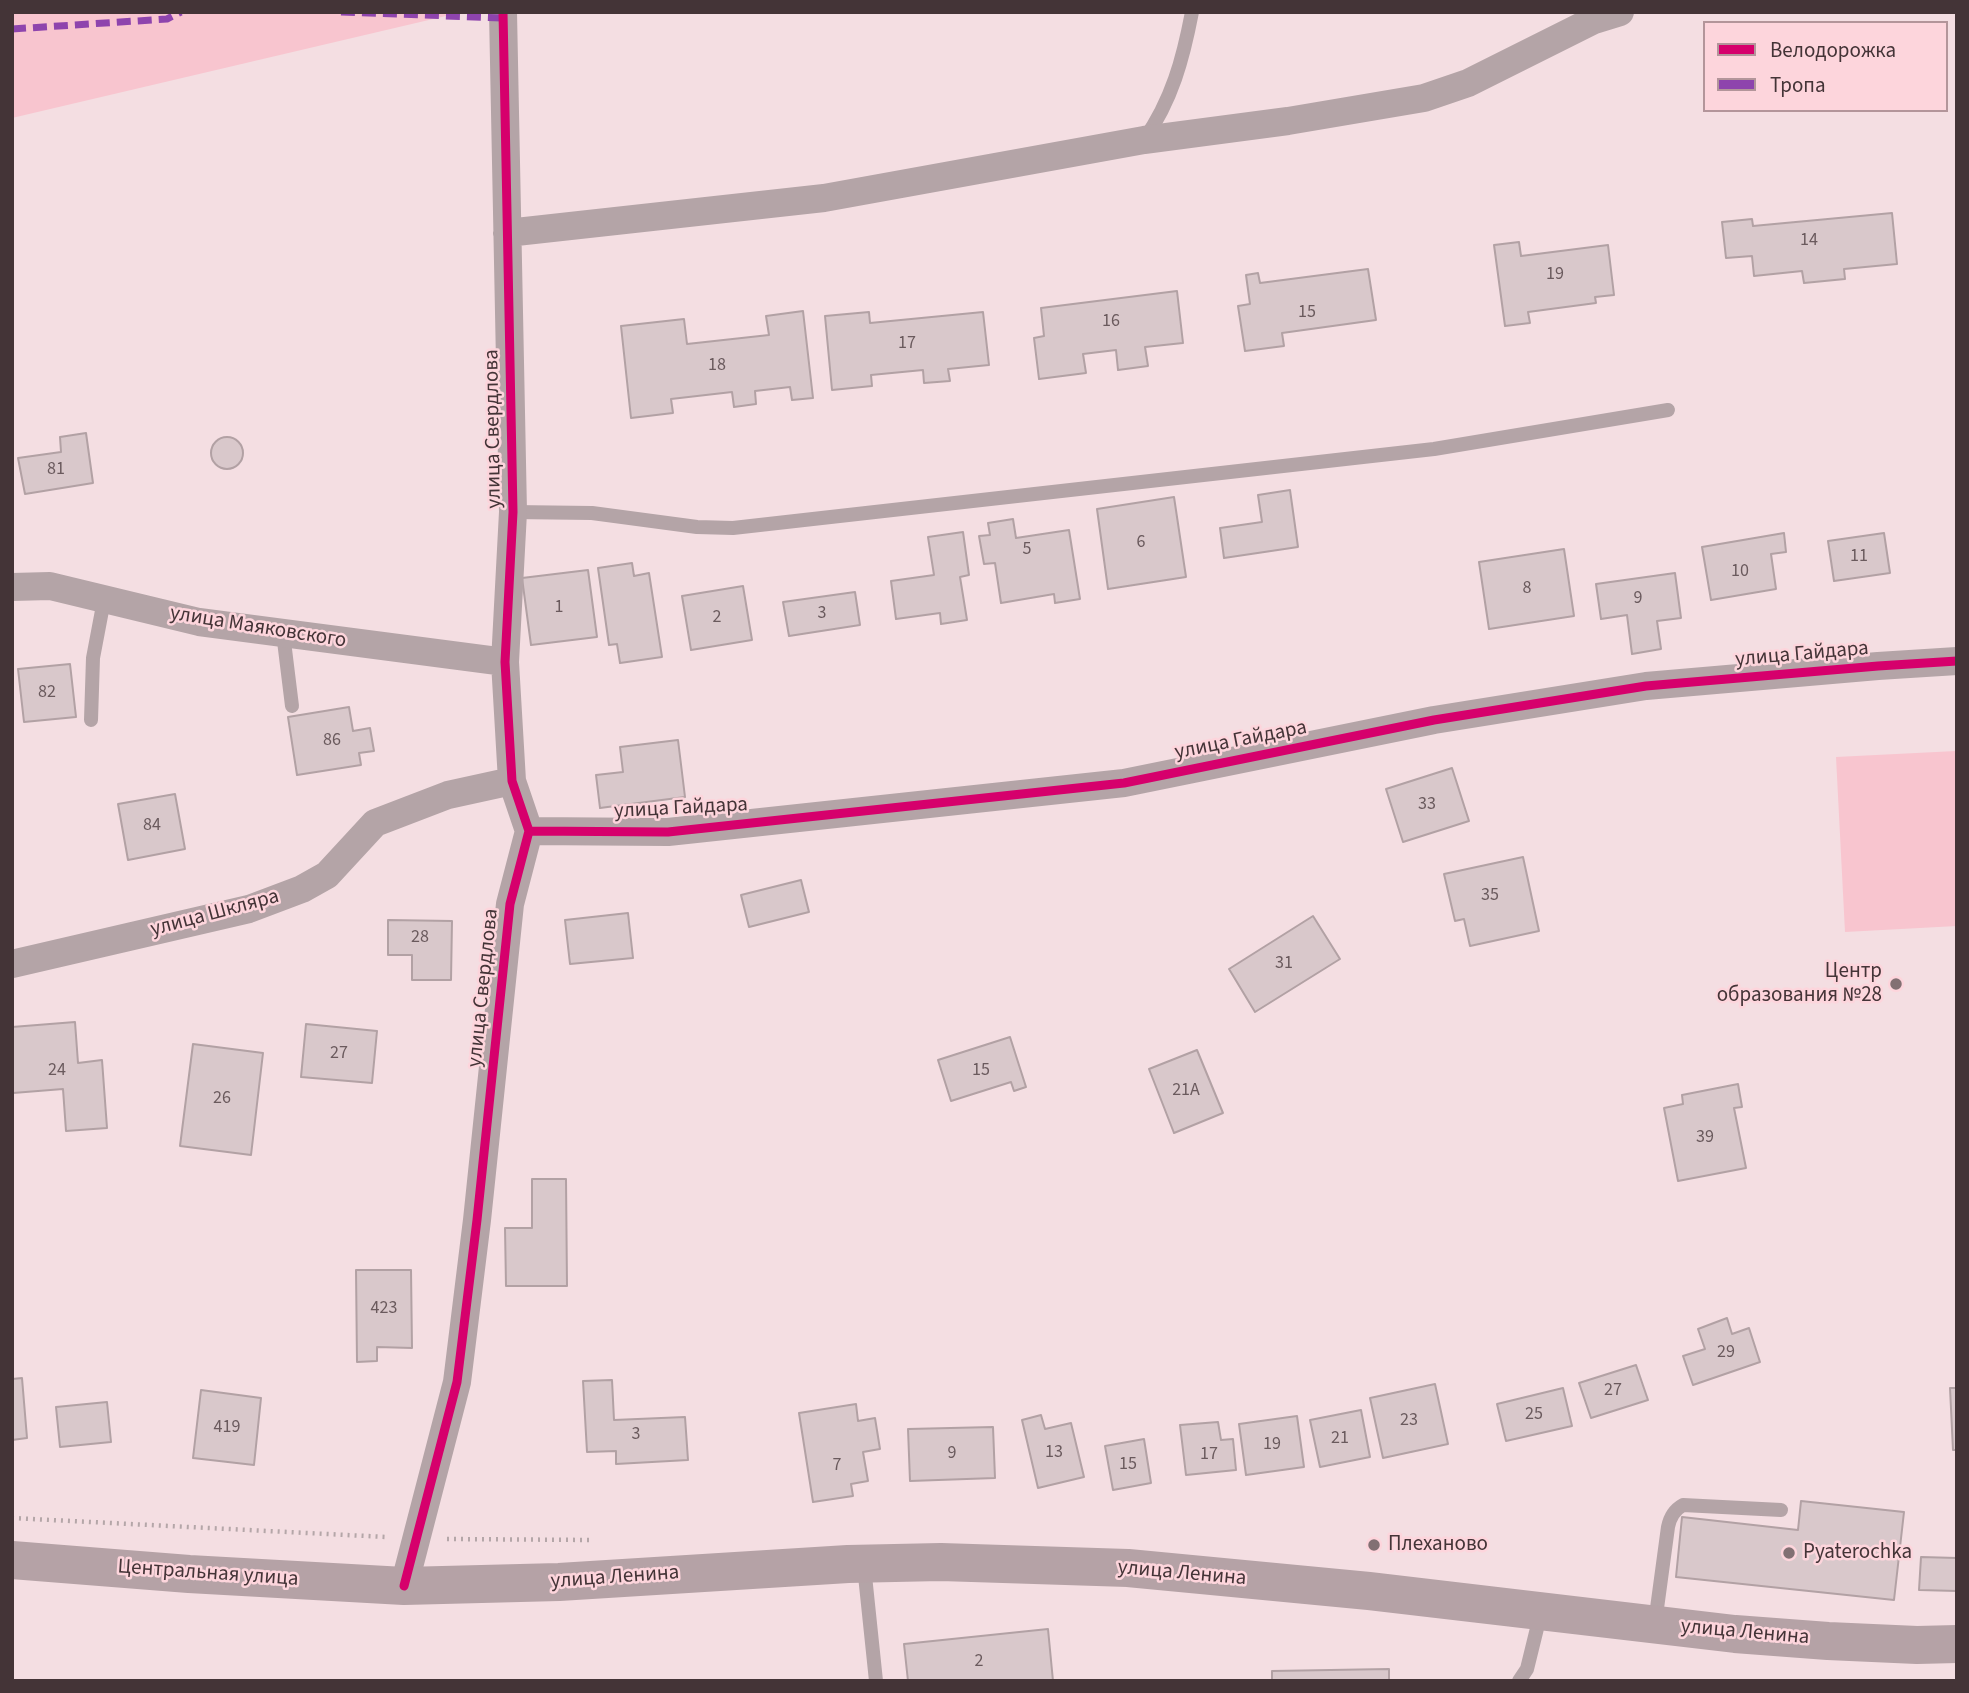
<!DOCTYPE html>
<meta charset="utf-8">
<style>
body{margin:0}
#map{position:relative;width:1969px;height:1693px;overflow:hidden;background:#f4dee2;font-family:"Source Sans 3",sans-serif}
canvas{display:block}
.frame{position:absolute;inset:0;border:14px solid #443437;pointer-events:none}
.legend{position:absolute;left:1703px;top:21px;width:245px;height:91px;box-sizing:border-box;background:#fdd5dc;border:2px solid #b3959a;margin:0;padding:9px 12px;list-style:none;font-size:21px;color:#443437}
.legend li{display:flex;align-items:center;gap:14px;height:35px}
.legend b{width:35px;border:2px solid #b3959a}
</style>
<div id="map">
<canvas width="1969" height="1693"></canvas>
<div class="frame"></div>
<ul class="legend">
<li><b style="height:9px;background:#d6006c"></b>Велодорожка</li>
<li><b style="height:9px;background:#8e44ad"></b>Тропа</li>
</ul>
</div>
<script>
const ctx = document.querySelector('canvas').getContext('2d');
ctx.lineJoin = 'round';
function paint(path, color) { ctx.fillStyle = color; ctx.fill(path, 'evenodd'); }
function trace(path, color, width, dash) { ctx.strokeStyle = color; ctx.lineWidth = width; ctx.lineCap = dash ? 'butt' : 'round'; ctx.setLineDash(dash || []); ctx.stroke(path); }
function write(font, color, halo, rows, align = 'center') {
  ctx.font = font + ' "Source Sans 3",sans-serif'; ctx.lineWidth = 5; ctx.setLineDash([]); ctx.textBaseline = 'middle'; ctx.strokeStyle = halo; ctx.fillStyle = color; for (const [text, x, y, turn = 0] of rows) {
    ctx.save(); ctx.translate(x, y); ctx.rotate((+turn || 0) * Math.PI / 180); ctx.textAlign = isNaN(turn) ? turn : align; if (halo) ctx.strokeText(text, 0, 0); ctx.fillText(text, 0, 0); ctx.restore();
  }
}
paint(new Path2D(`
 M12,12H450V15L12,118Z
 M1956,751L1957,926L1845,932L1836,757Z`), '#f8c5cf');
const building = new Path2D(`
 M1892,213L1897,264L1844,269L1845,279L1804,283L1802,271L1754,276L1752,256L1726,258L1722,222L1752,219L1753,226Z
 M1519,242L1521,256L1608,245L1614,295L1595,297L1596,303L1528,312L1530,323L1505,326L1494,245Z
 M1368,269L1376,320L1282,333L1284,346L1245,351L1238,306L1250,304L1246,275L1258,273L1260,283Z
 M1177,291L1183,343L1145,347L1148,366L1118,370L1116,350L1083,354L1086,373L1039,379L1034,338L1044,336L1041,308Z
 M803,311L813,398L792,400L790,387L755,391L756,404L734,407L732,392L671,399L673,413L631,418L621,326L684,319L687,344L769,335L766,316Z
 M869,312L870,323L983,312L989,365L948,369L950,381L924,383L923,370L871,375L872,386L832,390L825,316Z
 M86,433L93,483L25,494L18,458L61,452L60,437Z
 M211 453a16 16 0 1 1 32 0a16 16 0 1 1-32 0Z
 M1290,490L1298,547L1224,558L1220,528L1262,522L1258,495Z
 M1174,497L1186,577L1108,589L1097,509Z
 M1013,519L1016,538L1069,530L1080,599L1055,603L1054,594L1001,603L995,563L984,564L979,536L990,535L988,523Z
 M963,532L969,575L960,577L967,620L941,624L940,613L896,619L891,581L934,575L928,537Z
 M1784,533L1786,552L1771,554L1776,589L1711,600L1702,547Z
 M1884,533L1890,573L1834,581L1828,541Z
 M1564,549L1574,616L1489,629L1479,562Z
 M632,563L634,576L649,573L662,657L620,663L617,644L609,645L598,568Z
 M588,570L597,637L531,645L522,578Z
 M1675,573L1681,618L1657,621L1661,649L1632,654L1627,615L1601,619L1596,584Z
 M743,586L752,640L691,650L682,596Z
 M855,592L860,625L789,636L783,602Z
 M70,664L76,717L24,722L18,669Z
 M349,707L353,731L370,728L374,751L359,753L361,765L297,775L288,717Z
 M678,740L685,797L600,808L596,775L623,772L620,747Z
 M1452,768L1469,821L1403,842L1386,789Z
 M175,794L185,849L128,860L118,804Z
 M1523,857L1539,931L1470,946L1464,919L1455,921L1444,874Z
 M801,880L809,912L749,927L741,895Z
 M628,913L633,958L570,964L565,920Z
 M1313,916L1340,959L1255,1012L1229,969Z
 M388,920L452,921L451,980H412V955H388Z
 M75,1022L78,1063L102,1060L107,1128L66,1131L63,1089L13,1093L12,1027Z
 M306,1024L377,1031L372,1083L301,1077Z
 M1010,1037L1026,1087L1014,1091L1011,1082L951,1101L938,1060Z
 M193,1044L263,1053L251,1155L180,1146Z
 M1197,1050L1223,1113L1174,1133L1149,1069Z
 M1738,1084L1742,1107L1734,1108L1746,1168L1678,1181L1664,1108L1683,1104L1682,1095Z
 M532,1179H566L567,1286H506L505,1228H532Z
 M356,1270H411L412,1348L377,1347V1361L357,1362Z
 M1727,1318L1732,1334L1749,1328L1760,1362L1693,1385L1683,1356L1705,1349L1698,1329Z
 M1636,1365L1648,1400L1591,1418L1579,1383Z
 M22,1378L27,1438L12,1440V1379Z
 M612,1380L614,1420L685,1417L688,1460L616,1464V1451L587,1452L583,1381Z
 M1435,1384L1448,1444L1383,1458L1370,1398Z
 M1563,1388L1572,1426L1506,1441L1497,1404Z
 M1950,1388H1957V1450H1953Z
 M201,1390L261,1398L254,1465L193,1458Z
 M107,1402L111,1442L60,1447L56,1407Z
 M856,1404L858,1421L875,1418L880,1449L863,1452L868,1481L851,1484L853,1496L813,1502L799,1413Z
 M1361,1410L1370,1457L1320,1467L1310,1420Z
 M1041,1415L1045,1429L1071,1423L1084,1477L1038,1488L1022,1420Z
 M1297,1416L1304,1467L1246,1475L1239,1424Z
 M1218,1422L1221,1440L1233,1439L1236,1470L1186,1475L1180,1425Z
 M993,1427L995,1478L910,1481L908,1429Z
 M1144,1439L1151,1483L1113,1490L1105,1446Z
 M1801,1501L1904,1512L1894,1600L1676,1577L1682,1517L1798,1530Z
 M1921,1557L1957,1558V1591L1919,1590Z
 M1048,1629L1053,1681H908L904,1644Z
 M1389,1669V1681H1272V1671Z`);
paint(building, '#d9c8cb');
trace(building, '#b2a1a4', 2);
trace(new Path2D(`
 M12,1518L386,1537
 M447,1539L593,1540`), '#b4a6a8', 4.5, [2, 5]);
trace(new Path2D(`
 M1144,140C1172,100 1183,59 1192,12
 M513,512L592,513L697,527L733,528L1434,449L1668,410
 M283,633L292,706
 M91,720L93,658L104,600
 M864,1566L876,1681
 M1655,1623L1668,1527C1670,1517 1674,1510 1683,1505L1781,1510
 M1519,1681L1527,1669L1541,1612`), '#b4a4a7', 14);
trace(new Path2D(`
 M507,233L824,198L1144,140L1288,121L1424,98L1468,83L1594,20L1620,12
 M12,587L50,586L199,622L505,662
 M529,831L668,832L1124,783L1434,720L1646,686L1878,666L1957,661
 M12,964L249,909L302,889L327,875L375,823L448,795L512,781
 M404,1586L457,1382L477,1220L510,904L529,831L512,781L505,662L513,512L503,12`), '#b4a4a7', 28);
trace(new Path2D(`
 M12,1560L189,1574L404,1586L559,1582L848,1564L941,1562L1128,1568L1369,1591L1735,1634L1828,1641L1917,1645L1957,1644`), '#b5a2a6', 38);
trace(new Path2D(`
 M341,12L503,18
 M12,29L167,19L181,12`), '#8e44ad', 7, [14, 7]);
trace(new Path2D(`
 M529,831L668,832L1124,783L1434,720L1646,686L1878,666L1957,661
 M404,1586L457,1382L477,1220L510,904L529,831L512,781L505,662L513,512L503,12`), '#d6006c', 9);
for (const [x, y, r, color] of [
 [1896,984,7,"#827073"],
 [1374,1545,7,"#827073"],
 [1789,1553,7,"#827073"]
]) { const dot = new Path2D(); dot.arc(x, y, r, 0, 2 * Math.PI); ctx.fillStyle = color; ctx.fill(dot); trace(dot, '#fdd5dc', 2.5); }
write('18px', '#6a5a5d', null, [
 ["14",1809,241],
 ["19",1555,275],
 ["15",1307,313],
 ["16",1111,322],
 ["17",907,344],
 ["18",717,366],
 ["81",56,470],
 ["6",1141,543],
 ["5",1027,550],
 ["11",1859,557],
 ["10",1740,572],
 ["8",1527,589],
 ["9",1638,599],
 ["1",559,608],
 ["3",822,614],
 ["2",717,618],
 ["82",47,693],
 ["86",332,741],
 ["33",1427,805],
 ["84",152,826],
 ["35",1490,896],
 ["28",420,938],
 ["31",1284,964],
 ["27",339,1054],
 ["24",57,1071],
 ["15",981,1071],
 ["21А",1186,1091],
 ["26",222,1099],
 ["39",1705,1138],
 ["423",384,1309],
 ["29",1726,1353],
 ["27",1613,1391],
 ["25",1534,1415],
 ["23",1409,1421],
 ["419",227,1428],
 ["3",636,1435],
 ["21",1340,1439],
 ["19",1272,1445],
 ["13",1054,1453],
 ["9",952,1454],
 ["17",1209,1455],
 ["15",1128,1465],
 ["7",837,1466],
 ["2",979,1662]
]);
write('21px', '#443437', '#fdd5dc', [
 ["улица Свердлова",494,429,-91],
 ["улица Маяковского",258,628,9],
 ["улица Гайдара",1802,655,-5],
 ["улица Гайдара",1241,741,-11],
 ["улица Гайдара",681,809,-3],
 ["улица Шкляра",215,914,-15],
 ["улица Свердлова",484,988,-84],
 ["Центральная улица",208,1574,4],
 ["улица Ленина",1182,1574,5],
 ["улица Ленина",615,1578,-4],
 ["улица Ленина",1745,1633,5]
]);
write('21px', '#443437', '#fdd5dc', [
 ["Центр",1882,972,"right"],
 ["образования №28",1882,996,"right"],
 ["Плеханово",1388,1545],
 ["Pyaterochka",1803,1553]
], 'left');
</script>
